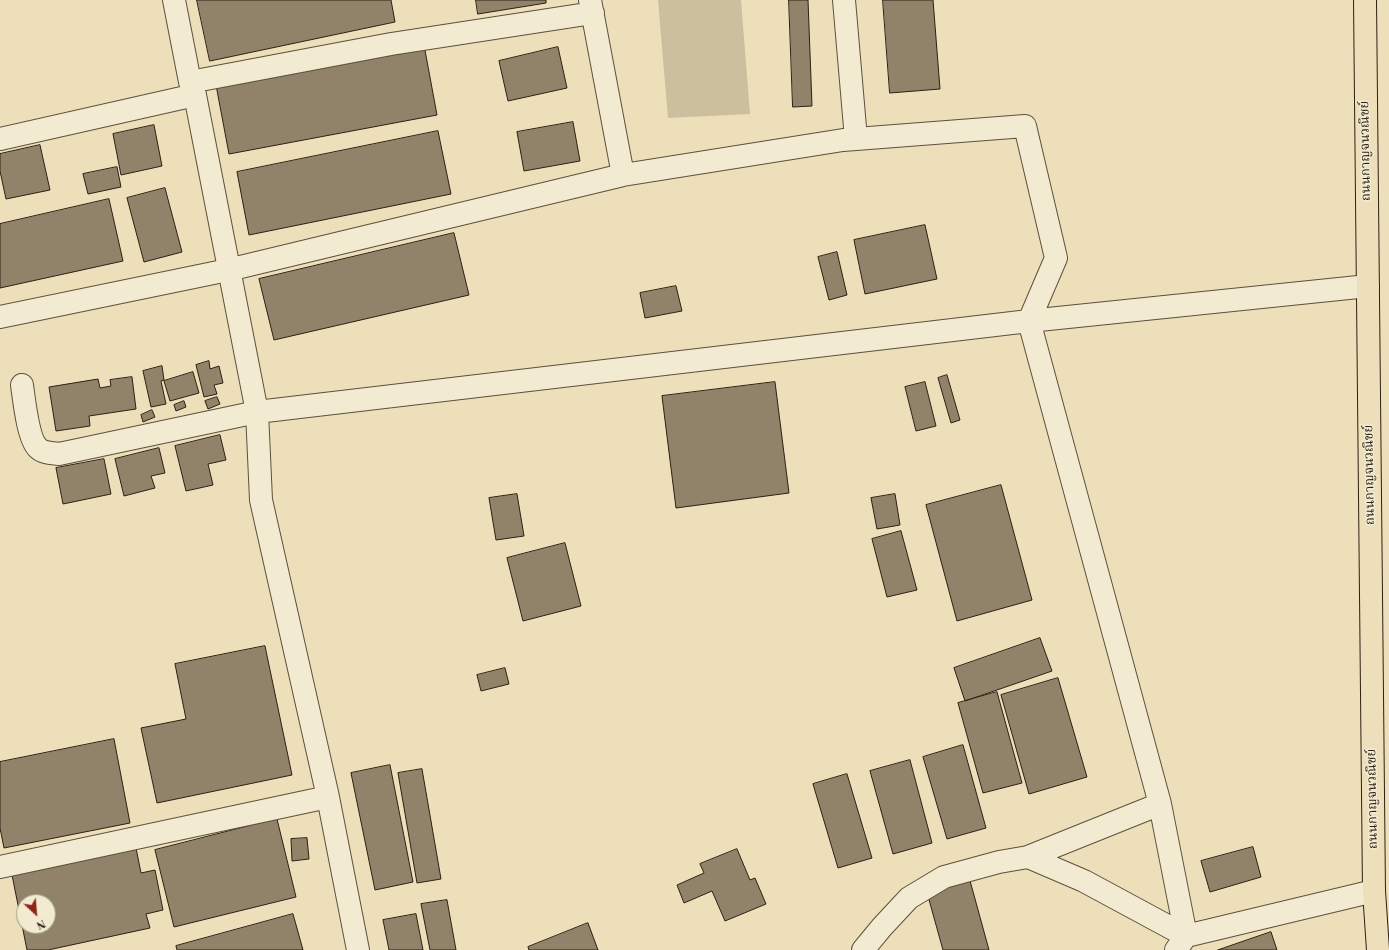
<!DOCTYPE html>
<meta charset="utf-8">
<style>
body{margin:0}
#map{position:relative;width:1389px;height:950px;overflow:hidden;background:#ecdfb9;font-family:"Libre Bodoni",serif}
canvas{display:block}
.north{position:absolute;left:16px;top:894px;width:40px;height:40px;box-sizing:border-box;background:#f3ead2;border:1px solid #a49986;border-radius:50%;rotate:154deg;font-size:11px;font-weight:700;line-height:16px;text-align:center;color:#2d2014}
.north::after{content:'';display:block;margin:auto;width:14px;height:18px;background:#8f2418;clip-path:polygon(50% 0,100% 100%,50% 72%,0 100%)}
</style>
<div id="map">
<canvas width="1389" height="950"></canvas>
<div class="north">N</div>
</div>
<script>
const ctx = document.querySelector('canvas').getContext('2d');
ctx.lineJoin = 'round';
function paint(path, color) { ctx.fillStyle = color; ctx.fill(path, 'evenodd'); }
function trace(path, color, width, dash) { ctx.strokeStyle = color; ctx.lineWidth = width; ctx.lineCap = dash ? 'butt' : 'round'; ctx.setLineDash(dash || []); ctx.stroke(path); }
function write(font, color, halo, rows, align = 'center') {
  ctx.font = font + ' "Libre Bodoni","Noto Serif Thai",serif'; ctx.lineWidth = 3; ctx.setLineDash([]); ctx.textBaseline = 'middle'; ctx.strokeStyle = halo; ctx.fillStyle = color; for (const [text, x, y, turn = 0] of rows) {
    ctx.save(); ctx.translate(x, y); ctx.rotate((+turn || 0) * Math.PI / 180); ctx.textAlign = isNaN(turn) ? turn : align; if (halo) ctx.strokeText(text, 0, 0); ctx.fillText(text, 0, 0); ctx.restore();
  }
}
paint(new Path2D(`
 M658,0H741L750,114L668,118Z`), '#ccbf9d');
const building = new Path2D(`
 M197,0H391L395,22L210,61Z
 M476,0H546V3L478,14Z
 M789,0H808L812,106L793,107Z
 M883,0H933L940,89L890,93Z
 M424,45L437,115L229,154L216,85Z
 M558,47L567,88L508,101L499,61Z
 M573,122L580,161L524,171L517,132Z
 M154,125L162,166L121,175L113,134Z
 M438,131L451,194L249,235L237,172Z
 M40,145L50,190L6,199L0,171V154Z
 M117,167L121,187L88,194L83,174Z
 M165,188L182,252L144,262L127,198Z
 M109,199L123,261L0,288V224Z
 M925,225L937,279L865,294L854,240Z
 M454,233L469,295L274,340L259,279Z
 M837,252L847,295L829,300L818,257Z
 M676,286L682,311L645,318L640,293Z
 M209,361L210,369L219,366L223,383L214,385L217,394L204,397L196,365Z
 M162,366L164,380L161,381L166,404L151,407L143,371Z
 M193,372L199,393L170,401L164,381Z
 M947,375L960,420L951,423L938,378Z
 M132,377L136,409L89,416L90,426L56,431L49,387L98,379L100,388L111,386L110,380Z
 M775,382L789,493L676,508L662,396Z
 M925,382L936,426L916,431L905,387Z
 M217,397L220,404L208,409L205,401Z
 M184,401L186,407L176,411L174,405Z
 M152,410L155,417L143,422L141,415Z
 M220,435L226,460L208,464L213,485L186,491L175,446Z
 M159,448L165,473L151,476L155,488L124,496L115,459Z
 M104,459L111,494L63,504L56,468Z
 M1001,485L1032,600L957,621L926,505Z
 M517,494L524,536L496,540L489,498Z
 M895,494L900,525L877,529L871,498Z
 M901,531L917,590L887,597L872,539Z
 M565,543L581,606L523,621L507,558Z
 M1040,638L1052,671L965,701L954,668Z
 M265,646L292,775L157,803L141,728L186,719L175,664Z
 M505,668L509,684L481,691L477,675Z
 M1058,678L1087,777L1029,794L1001,695Z
 M997,692L1022,783L983,793L958,703Z
 M114,739L130,823L4,848L0,828V762Z
 M963,745L986,828L947,839L923,757Z
 M910,760L932,843L893,854L870,771Z
 M390,765L413,882L375,890L351,773Z
 M422,769L441,879L417,883L398,773Z
 M847,774L872,858L838,868L813,784Z
 M277,819L296,897L174,927L155,850Z
 M307,838L309,859L292,861L291,839Z
 M1253,847L1261,877L1210,892L1201,861Z
 M136,848L141,873L155,870L163,910L146,914L150,928L48,950H27L12,875ZM24,902H48V926H24Z
 M737,849L750,880L755,878L766,904L725,921L712,891L684,903L677,885L704,873L700,864Z
 M969,877L989,950H943L926,889Z
 M447,900L456,950H430L421,904Z
 M293,914L303,950H177L176,946Z
 M416,914L423,950H389L383,920Z
 M588,923L598,950H529L528,947Z
 M1271,932L1277,950H1218Z`);
paint(building, '#90836a');
trace(building, '#2d2014', 1);
const minor = new Path2D(`
 M174,0L190,82L195,95L257,412L261,500L328,797L358,950
 M590,0L623,175
 M844,0L856,139
 M190,82L391,44L593,13
 M0,139L195,95
 M0,317L228,270L623,175L843,140L1025,126L1056,258L1029,321L1160,804L1186,936
 M22,385C24,399 28,439 38,448C43,453 52,453 59,454L257,412L1029,321L1368,286
 M1028,857L1160,804
 M0,867L328,797
 M863,950L882,927L909,898L944,877L999,862L1028,857L1084,881L1186,936
 M1176,950L1186,936L1374,891`);
const major = new Path2D(`
 M1365,0L1374,891L1378,950`);
trace(minor, '#5d503d', 24);
trace(major, '#2d2014', 24);
trace(minor, '#f3ead2', 22);
trace(major, '#ecdfb9', 22);
write('13px', '#2d2014', '#f3ead2', [
 ["ถนนกาญจนวณิชย์",1366,151,-91],
 ["ถนนกาญจนวณิชย์",1370,475,-91],
 ["ถนนกาญจนวณิชย์",1373,799,-91]
]);
</script>
